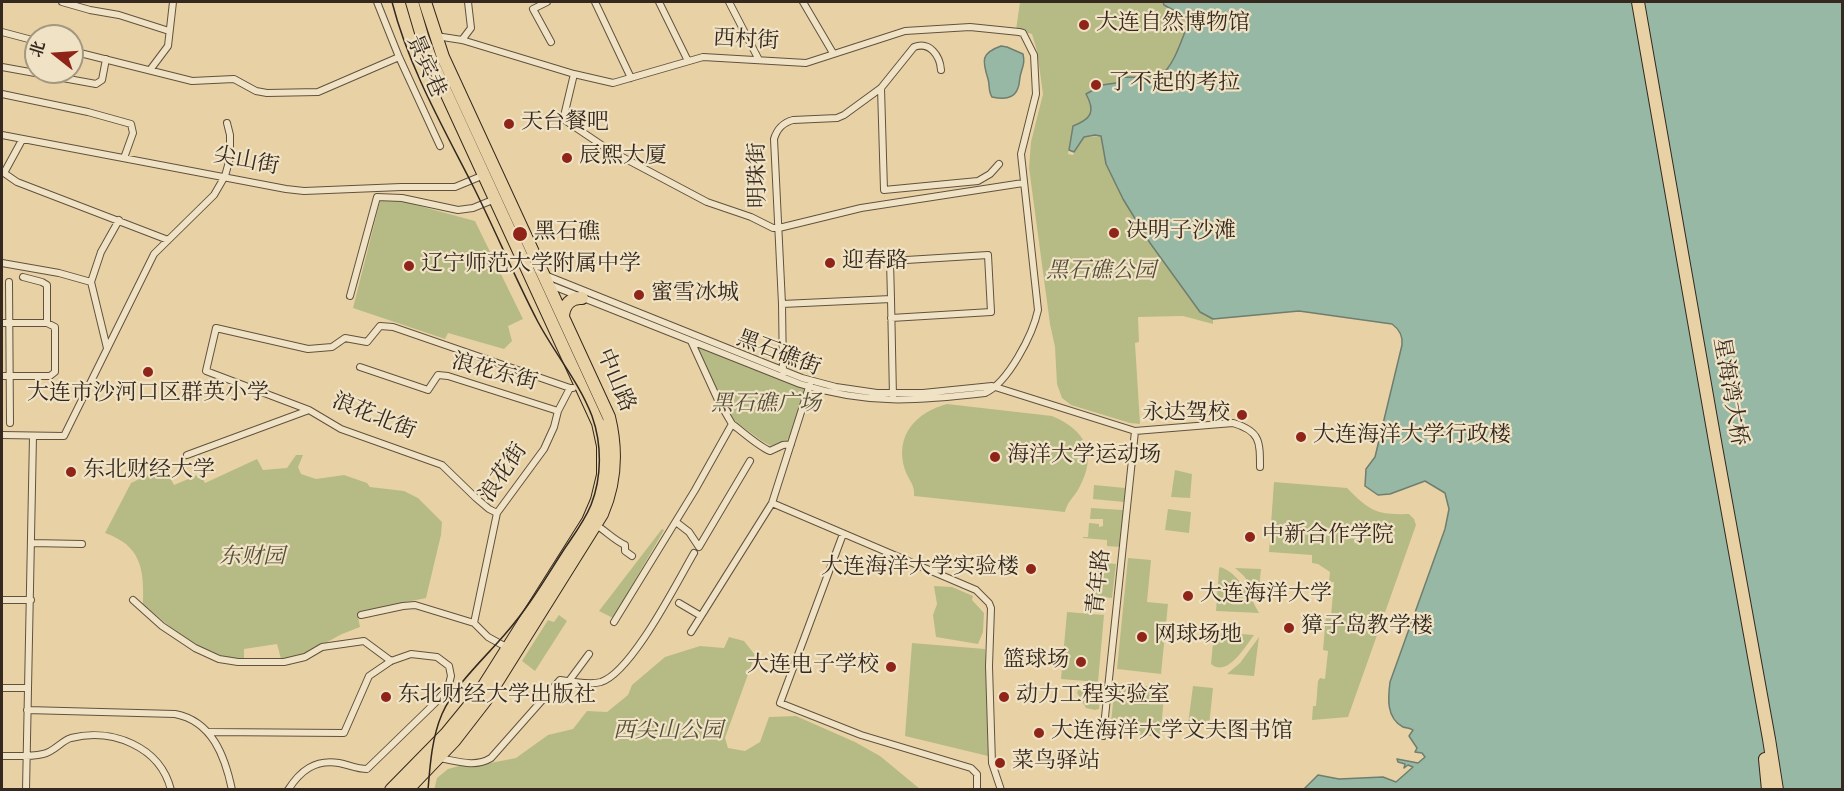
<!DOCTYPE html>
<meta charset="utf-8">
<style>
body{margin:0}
#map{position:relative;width:1844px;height:791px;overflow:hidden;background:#e8d2a5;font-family:Vollkorn,"Noto Serif SC",serif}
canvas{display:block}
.frame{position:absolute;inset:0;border:3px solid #34281f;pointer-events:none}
.north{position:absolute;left:24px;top:24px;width:60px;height:60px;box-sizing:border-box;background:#f0e2c4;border:2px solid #a59882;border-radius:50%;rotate:287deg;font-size:16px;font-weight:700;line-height:24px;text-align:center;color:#34281f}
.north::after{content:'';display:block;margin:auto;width:21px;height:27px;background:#8f2418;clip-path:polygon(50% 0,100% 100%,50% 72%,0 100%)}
</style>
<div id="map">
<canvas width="1844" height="791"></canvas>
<div class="frame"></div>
<div class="north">北</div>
</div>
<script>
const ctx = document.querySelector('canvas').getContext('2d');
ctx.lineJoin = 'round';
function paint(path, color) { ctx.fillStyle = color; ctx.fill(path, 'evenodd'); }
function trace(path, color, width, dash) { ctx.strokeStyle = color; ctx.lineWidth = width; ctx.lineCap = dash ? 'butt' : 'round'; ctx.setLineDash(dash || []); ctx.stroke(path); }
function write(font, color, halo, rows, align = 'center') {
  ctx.font = font + ' Vollkorn,"Noto Serif SC",serif'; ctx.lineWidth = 4.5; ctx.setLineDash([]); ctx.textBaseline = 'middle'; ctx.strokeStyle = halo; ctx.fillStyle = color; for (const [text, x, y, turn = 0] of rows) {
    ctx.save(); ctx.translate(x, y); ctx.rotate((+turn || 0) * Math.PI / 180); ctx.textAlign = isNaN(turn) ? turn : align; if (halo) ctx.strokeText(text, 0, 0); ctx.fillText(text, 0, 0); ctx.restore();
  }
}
paint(new Path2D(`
 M1020,2H1163L1165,5L1190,18C1185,32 1174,68 1161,74C1150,79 1134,77 1122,77L1116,83L1102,85L1086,95C1097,112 1091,119 1073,126L1068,154L1073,155L1084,137L1101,136L1106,164L1200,312L1213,319V324L1183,316L1138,317L1139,342L1135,343L1140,424L1130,423L1071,405L1062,398L1057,384L1055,347L1050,324L1029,168L1031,142L1043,94L1037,51L1032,34L1016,30Z
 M380,201H401L475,221L523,319L508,326L512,341L504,349L448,333L445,339L353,308Z
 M694,344L806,389L789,439L771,446L762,441L733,420Z
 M947,404L1052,416C1086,430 1098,454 1079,488C1075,496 1067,502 1065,512L914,496C915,484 909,481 905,470C894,436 916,412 947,404Z
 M296,455H303L298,467L301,474L316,479L344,475L367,483L370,487L404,491L418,498L442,522L441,535L426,598L357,612L360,627L342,634L303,655L281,659L277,644L244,649V661C199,653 177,633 143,604C144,570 142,546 105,533L131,483L164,467L174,485L200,474L205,483L257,459L263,470L287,468Z
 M1175,470L1192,474L1190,498L1171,497Z
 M1274,482L1347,488C1370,511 1376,515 1409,514L1414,519L1416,525L1348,717L1312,720L1313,706H1316L1318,681L1320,678L1325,679L1328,651L1323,650L1326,616H1331L1334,582H1329L1330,572L1318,564L1312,563V555L1269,552Z
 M1094,485L1125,488L1124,502L1093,499Z
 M1091,508L1123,510L1120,547L1107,546V540L1083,538V537H1088L1089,523L1099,524V527L1103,526V519H1090Z
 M1168,509L1191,512L1189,533L1165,530Z
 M662,529L664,530L613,618L599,611Z
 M1128,558L1151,560L1147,602L1168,604L1161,674L1117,669Z
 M1096,562L1116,564L1112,598L1092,596Z
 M1220,567C1239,573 1250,596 1259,613L1216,611L1219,569Z
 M1235,568L1261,569L1258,598L1244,576Z
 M934,586L952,587L973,596L972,600L984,613L983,632L978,644L936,637L933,615L937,604Z
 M1067,612L1104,615L1098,682L1061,679Z
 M559,615L567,621L535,671L522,661L548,620L554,622Z
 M1214,632L1254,635C1245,647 1227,678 1211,664Z
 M729,637L744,641L755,655L725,738L728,748L745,751L760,742L769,717L796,716L855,742L880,756L920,789L434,790L437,778L448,769L459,766H475L516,758L548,735L573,729L587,711L607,712L628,695L632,685L665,657L700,646L724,648Z
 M1259,637L1254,676L1227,674L1240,663Z
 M912,643L985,649L988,756L905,736Z
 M1115,683L1165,688L1160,737L1110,732Z
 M1193,686L1213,688L1209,726L1188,724Z
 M1078,690L1101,692L1099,709L1095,710L1086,708L1077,693Z`), '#b6bb86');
const water = new Path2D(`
 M1163,2H1842V789H1304L1318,775L1339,779L1383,777L1396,782L1413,767L1408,765L1404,768L1405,764L1398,762L1397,759L1418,763L1425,757L1422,753L1415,752L1417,748L1409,736L1413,730C1410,728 1406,728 1403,727C1386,718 1388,698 1390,682L1445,529L1449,509L1445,493L1425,481L1390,494L1378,495L1365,486L1366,469L1375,457L1402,345C1403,336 1399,329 1392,324L1299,311L1213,319L1200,312L1150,243L1123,199L1106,164L1101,136L1095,135L1084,137L1074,152L1069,150L1073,126C1091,119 1096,112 1086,94L1102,85L1116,83L1122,77C1134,77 1150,79 1161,74C1174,68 1184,32 1190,19L1164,5Z
 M1001,46L1007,47L1023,54C1025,63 1023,65 1021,73C1019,78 1020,84 1018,88C1014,100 1002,99 992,97C988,91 990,85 988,79C982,60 981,53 1001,46Z`);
paint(water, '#97b8a4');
trace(water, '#6f7e6f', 1.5);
const street = new Path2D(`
 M62,2L90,10L119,15L169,31
 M377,2L399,57L440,146
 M547,2L533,9L551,42
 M595,2L631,78
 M659,2L688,61
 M729,2L759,60
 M803,2L833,53
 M2,32L36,41
 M436,36L462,40L574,74L613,83L703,57L806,63L905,31L970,27L1019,32L1023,33L1034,55L1036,94L1021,154L1038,310C1033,334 1008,383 985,393C916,401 868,405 800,384L548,284
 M462,40L471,28L468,2
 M72,51L192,81L234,79L256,91L267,93L318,92L399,57
 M2,67L96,84L102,80L106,59
 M150,70L168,46L173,2
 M574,74L564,116L566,121L609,150L707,202L751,217L773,228H779L861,208L1023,183
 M881,88L884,190L978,181L990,174L999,164
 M2,94L88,112L131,124L133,133L124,158
 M2,135L286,189L304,191L401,187H455L484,175
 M2,173H4L22,140
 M4,173L17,182L168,240
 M2,263L59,273L91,282
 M545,275L802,378L836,387L877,393H923L992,386L1135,431L1233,423C1260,431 1260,441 1260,467
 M23,277L42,282L47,285V323
 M9,282L10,423
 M350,296L377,197L402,198L458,210L473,208L495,199
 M891,299L890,261L988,255L991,312L891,318
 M782,304L891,299L893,397
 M2,323H47L55,327V372L50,376H2
 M691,341L718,400L732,424
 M107,348L91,282L101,252L119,220
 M360,367L428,390L438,375L448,376L558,411
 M783,373L782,304L774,139C777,129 782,123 793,120L837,118L844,115L881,88L914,47C930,41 940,56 941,70
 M309,410L206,371L216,328L308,349L332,347L345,338L367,342L380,326L393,327L570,388
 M2,435L64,436L154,254L214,195L225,176L230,158V135L227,123
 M187,455L309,410L341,429L442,465L476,498L489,509L497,513
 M772,503L976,590L989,603L991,608L989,666L992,763L1001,790
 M676,522L689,532L699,547L750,461
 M596,525C606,531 614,540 625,545V551L632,556
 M843,534L780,703L861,735L971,768L977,774V790
 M32,543L82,544
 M2,600H31
 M133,600L162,626L195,648L219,659L238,662H284L305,657L322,647L364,641L391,661
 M679,603L701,616
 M361,615L403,606L415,605L474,623L488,637L508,648
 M614,622L695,490L732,424C743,432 758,446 770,451L783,445L791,444
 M474,623L497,513L544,449L554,427L558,411L570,388H573
 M691,632L772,503L810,384
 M569,681L589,654
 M2,688H28
 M27,710L175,714C212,721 225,756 232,790
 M209,732L344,733L369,676L391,661L411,654L437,657L449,666L451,676L448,688L435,703L367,769C357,769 349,765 339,763C315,759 300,771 288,790
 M1103,736L1135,431
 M2,756C15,756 30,757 43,754C54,752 61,741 71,738C112,728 160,746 171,790
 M439,758C457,761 475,768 491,758L560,680C572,682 590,685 601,682C632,672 677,582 694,553
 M26,790L33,436`);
const highway = new Path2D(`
 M1638,2L1716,447L1769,739L1777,790
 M563,316C564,305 571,297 582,298
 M1765,759L1768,790
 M391,790L446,734L478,695L588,521L597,500L603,475V446L598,423L431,60L422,36L412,2
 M407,790L454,741L485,701L602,514C616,482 617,450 609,417L443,57L425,2`);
trace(street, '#615240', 8);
trace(highway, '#34281f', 14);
trace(street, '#f0e2c4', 6);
trace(highway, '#e8d2a5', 12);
trace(new Path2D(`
 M392,2C409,68 443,127 474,188C496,232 515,278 538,322C555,354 579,382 592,416C602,444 602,477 591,505C584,522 573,536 563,551C545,579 528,608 506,633C485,658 456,683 442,714C432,737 430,765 428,790`), '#34281f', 1.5);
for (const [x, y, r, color] of [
 [1084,25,6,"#8f2418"],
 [1096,85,6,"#8f2418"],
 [509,124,6,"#8f2418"],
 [567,158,6,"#8f2418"],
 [1114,233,6,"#8f2418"],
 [520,234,8,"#8f2418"],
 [830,263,6,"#8f2418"],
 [409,266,6,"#8f2418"],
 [639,295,6,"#8f2418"],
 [148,372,6,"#8f2418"],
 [1242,415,6,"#8f2418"],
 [1301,437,6,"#8f2418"],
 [995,457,6,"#8f2418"],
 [71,472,6,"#8f2418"],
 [1250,537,6,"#8f2418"],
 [1031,569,6,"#8f2418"],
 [1188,596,6,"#8f2418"],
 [1289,628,6,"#8f2418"],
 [1142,637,6,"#8f2418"],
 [1081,662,6,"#8f2418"],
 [891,667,6,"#8f2418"],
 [386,697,6,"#8f2418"],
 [1004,697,6,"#8f2418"],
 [1039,733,6,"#8f2418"],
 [1000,763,6,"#8f2418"]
]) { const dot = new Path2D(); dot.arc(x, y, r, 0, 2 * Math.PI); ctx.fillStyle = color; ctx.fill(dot); trace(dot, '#f0e2c4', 2); }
write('22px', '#34281f', '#f0e2c4', [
 ["大连自然博物馆",1096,25],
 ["了不起的考拉",1108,85],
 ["天台餐吧",521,124],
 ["辰熙大厦",579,158],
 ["决明子沙滩",1126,233],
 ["黑石礁",534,234],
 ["迎春路",842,263],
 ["辽宁师范大学附属中学",421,266],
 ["蜜雪冰城",651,295],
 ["大连市沙河口区群英小学",148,395,"center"],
 ["永达驾校",1230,415,"right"],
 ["大连海洋大学行政楼",1313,437],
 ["海洋大学运动场",1007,457],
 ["东北财经大学",83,472],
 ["中新合作学院",1262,537],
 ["大连海洋大学实验楼",1019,569,"right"],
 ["大连海洋大学",1200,596],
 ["獐子岛教学楼",1301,628],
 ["网球场地",1154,637],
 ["篮球场",1069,662,"right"],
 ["大连电子学校",879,667,"right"],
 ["东北财经大学出版社",398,697],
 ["动力工程实验室",1016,697],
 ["大连海洋大学文夫图书馆",1051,733],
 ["菜鸟驿站",1012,763]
], 'left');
write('22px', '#34281f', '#f0e2c4', [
 ["西村街",746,42,3],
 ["景宾巷",424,67,66],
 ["尖山街",246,163,11],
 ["明珠街",760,175,-91],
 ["黑石礁街",778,355,21],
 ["浪花东街",494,374,15],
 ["中山路",614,381,67],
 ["星海湾大桥",1728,392,80],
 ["浪花北街",373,418,22],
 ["浪花街",505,474,-56],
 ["青年路",1101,582,-84]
]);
write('italic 22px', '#544d39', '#f0e2c4', [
 ["黑石礁公园",1101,273],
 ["黑石礁广场",766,406],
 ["东财园",252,559],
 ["西尖山公园",668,733]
]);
</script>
